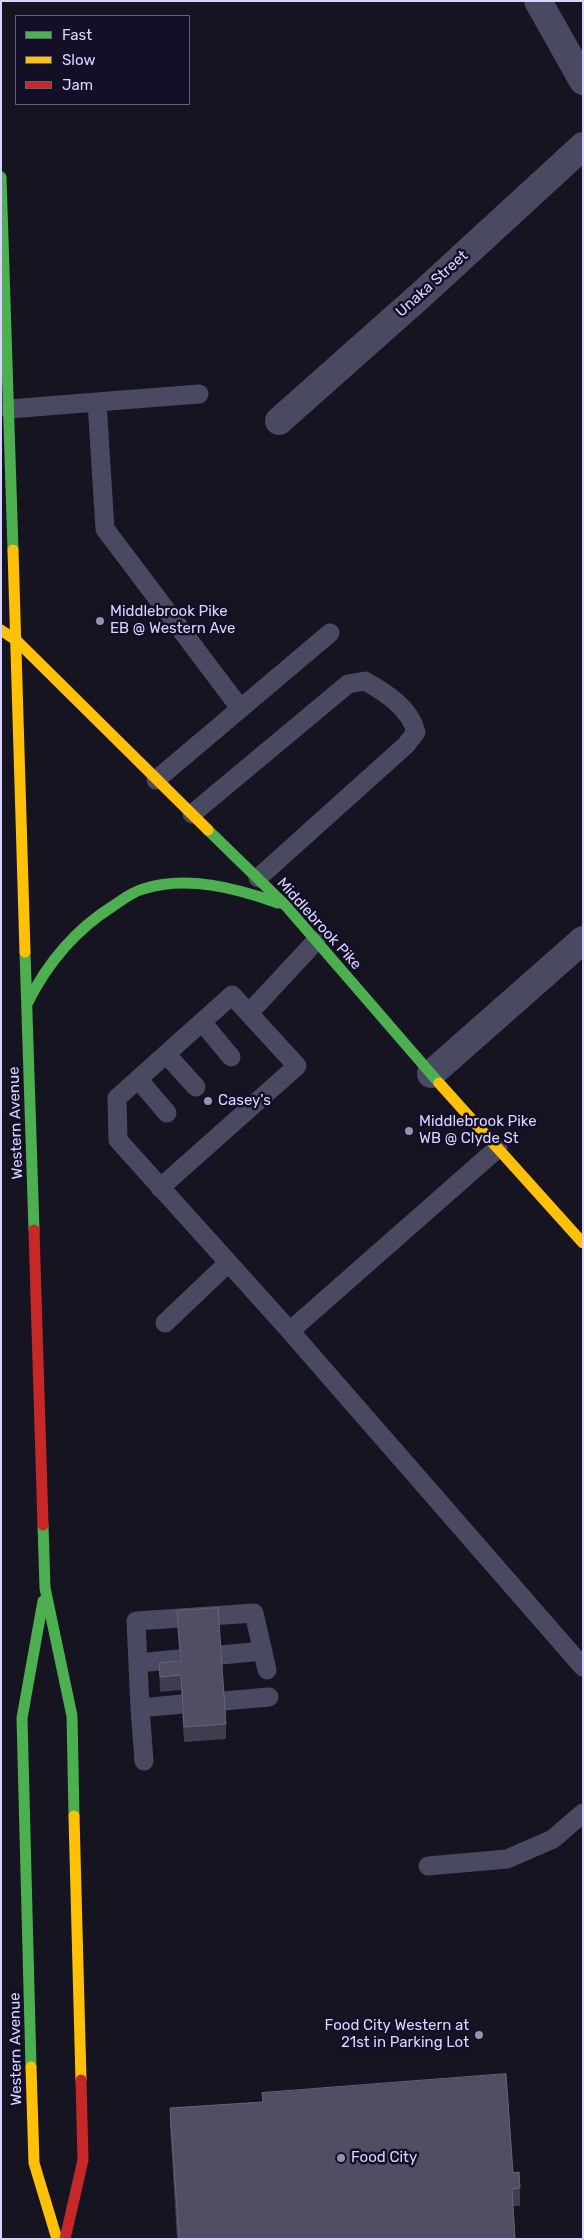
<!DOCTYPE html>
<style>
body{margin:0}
#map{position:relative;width:584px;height:2240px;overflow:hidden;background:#161421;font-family:Rubik,sans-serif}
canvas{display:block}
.frame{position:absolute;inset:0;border:2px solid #d9d4ff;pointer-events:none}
.legend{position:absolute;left:15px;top:15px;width:175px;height:90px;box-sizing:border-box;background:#130f26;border:1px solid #625e7d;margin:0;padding:6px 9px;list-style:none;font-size:15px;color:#d9d4ff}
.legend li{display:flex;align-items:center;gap:10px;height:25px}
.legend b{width:25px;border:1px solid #625e7d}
</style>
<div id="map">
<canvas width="584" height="2240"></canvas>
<div class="frame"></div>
<ul class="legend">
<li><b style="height:6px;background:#4caf50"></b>Fast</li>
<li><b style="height:6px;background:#ffc107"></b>Slow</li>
<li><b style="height:6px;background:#c62828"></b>Jam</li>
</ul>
</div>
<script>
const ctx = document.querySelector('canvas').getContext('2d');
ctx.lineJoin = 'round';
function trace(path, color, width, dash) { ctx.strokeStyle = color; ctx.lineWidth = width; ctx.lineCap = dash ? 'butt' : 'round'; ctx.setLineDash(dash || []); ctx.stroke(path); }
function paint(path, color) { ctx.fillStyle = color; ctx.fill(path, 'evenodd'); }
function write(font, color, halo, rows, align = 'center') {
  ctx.font = font + ' Rubik,sans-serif'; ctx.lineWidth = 5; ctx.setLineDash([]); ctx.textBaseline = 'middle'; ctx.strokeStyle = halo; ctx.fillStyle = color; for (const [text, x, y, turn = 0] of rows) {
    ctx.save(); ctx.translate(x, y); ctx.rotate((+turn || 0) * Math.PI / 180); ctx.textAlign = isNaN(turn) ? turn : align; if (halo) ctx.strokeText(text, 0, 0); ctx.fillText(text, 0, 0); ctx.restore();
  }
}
trace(new Path2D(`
 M97,402L199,394
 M9,409L97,402L105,529L240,708
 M156,780L330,633
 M192,814L348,684L365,681C386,693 410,708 416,732L406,745L258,878
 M249,1013L316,941
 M202,1022L231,1057
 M166,1054L196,1087
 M138,1079L167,1113
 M498,1148L290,1331L583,1667
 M160,1188L297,1066L232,995L117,1098L118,1140L290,1331
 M165,1323L228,1263
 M221,1655L263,1651
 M138,1663L179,1659
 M224,1701L269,1697
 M140,1708L182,1704
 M144,1761L140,1708L136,1621L254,1613L267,1670
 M428,1866L507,1859L553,1839L583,1813`), '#4a4962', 19);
trace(new Path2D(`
 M538,1L583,81
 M279,421L422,294L583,146
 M431,1074L583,940`), '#4a4962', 28);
trace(new Path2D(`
 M1,177L13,550
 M208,830L286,906L439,1083
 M25,952L34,1230
 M28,1002C48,962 75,930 113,906C122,900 132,892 143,889C187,875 236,888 278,903
 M43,1525L45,1588L72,1716L74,1816
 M31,2067L22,1718L43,1601`), '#4caf50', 11);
trace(new Path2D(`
 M13,550L25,952
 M1,630L17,641L208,830
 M439,1083L583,1243
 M74,1816L81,2080
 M31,2067L34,2163L57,2239`), '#ffc107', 11);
trace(new Path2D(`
 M34,1230L43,1525
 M65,2239L83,2160L81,2080`), '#c62828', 11);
paint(new Path2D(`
 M177,1611L226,1724V1739L184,1742L181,1690L160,1692L159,1663L180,1661L177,1626Z
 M262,2093L513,2173L520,2188V2206H513L515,2239H177L170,2126V2108L262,2102Z`), '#403d50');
const building = new Path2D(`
 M218,1608L226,1724L184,1727L181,1675L160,1677L159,1663L181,1661L177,1611Z
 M506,2074L513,2173L519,2172L520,2188L512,2189L515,2239H179L170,2108L263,2102L262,2093Z`);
paint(building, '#504e63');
trace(building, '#66637b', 1);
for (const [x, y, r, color] of [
 [100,621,5,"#9591b1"],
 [208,1101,5,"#9591b1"],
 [409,1131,5,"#9591b1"],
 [479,2035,5,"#9591b1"],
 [341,2158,5,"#9591b1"]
]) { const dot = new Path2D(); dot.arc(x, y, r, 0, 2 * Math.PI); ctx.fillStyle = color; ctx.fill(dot); trace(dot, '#130f26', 2); }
write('15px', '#d9d4ff', '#130f26', [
 ["Unaka Street",432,284,-42],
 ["Middlebrook Pike",319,924,48],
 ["Western Avenue",16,1123,-92],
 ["Western Avenue",16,2049,-91]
]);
write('15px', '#d9d4ff', '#130f26', [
 ["Middlebrook Pike",110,612],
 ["EB @ Western Ave",110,629],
 ["Casey's",218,1101],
 ["Middlebrook Pike",419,1122],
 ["WB @ Clyde St",419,1139],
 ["Food City Western at",469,2026,"right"],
 ["21st in Parking Lot",469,2043,"right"],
 ["Food City",351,2158]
], 'left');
</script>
